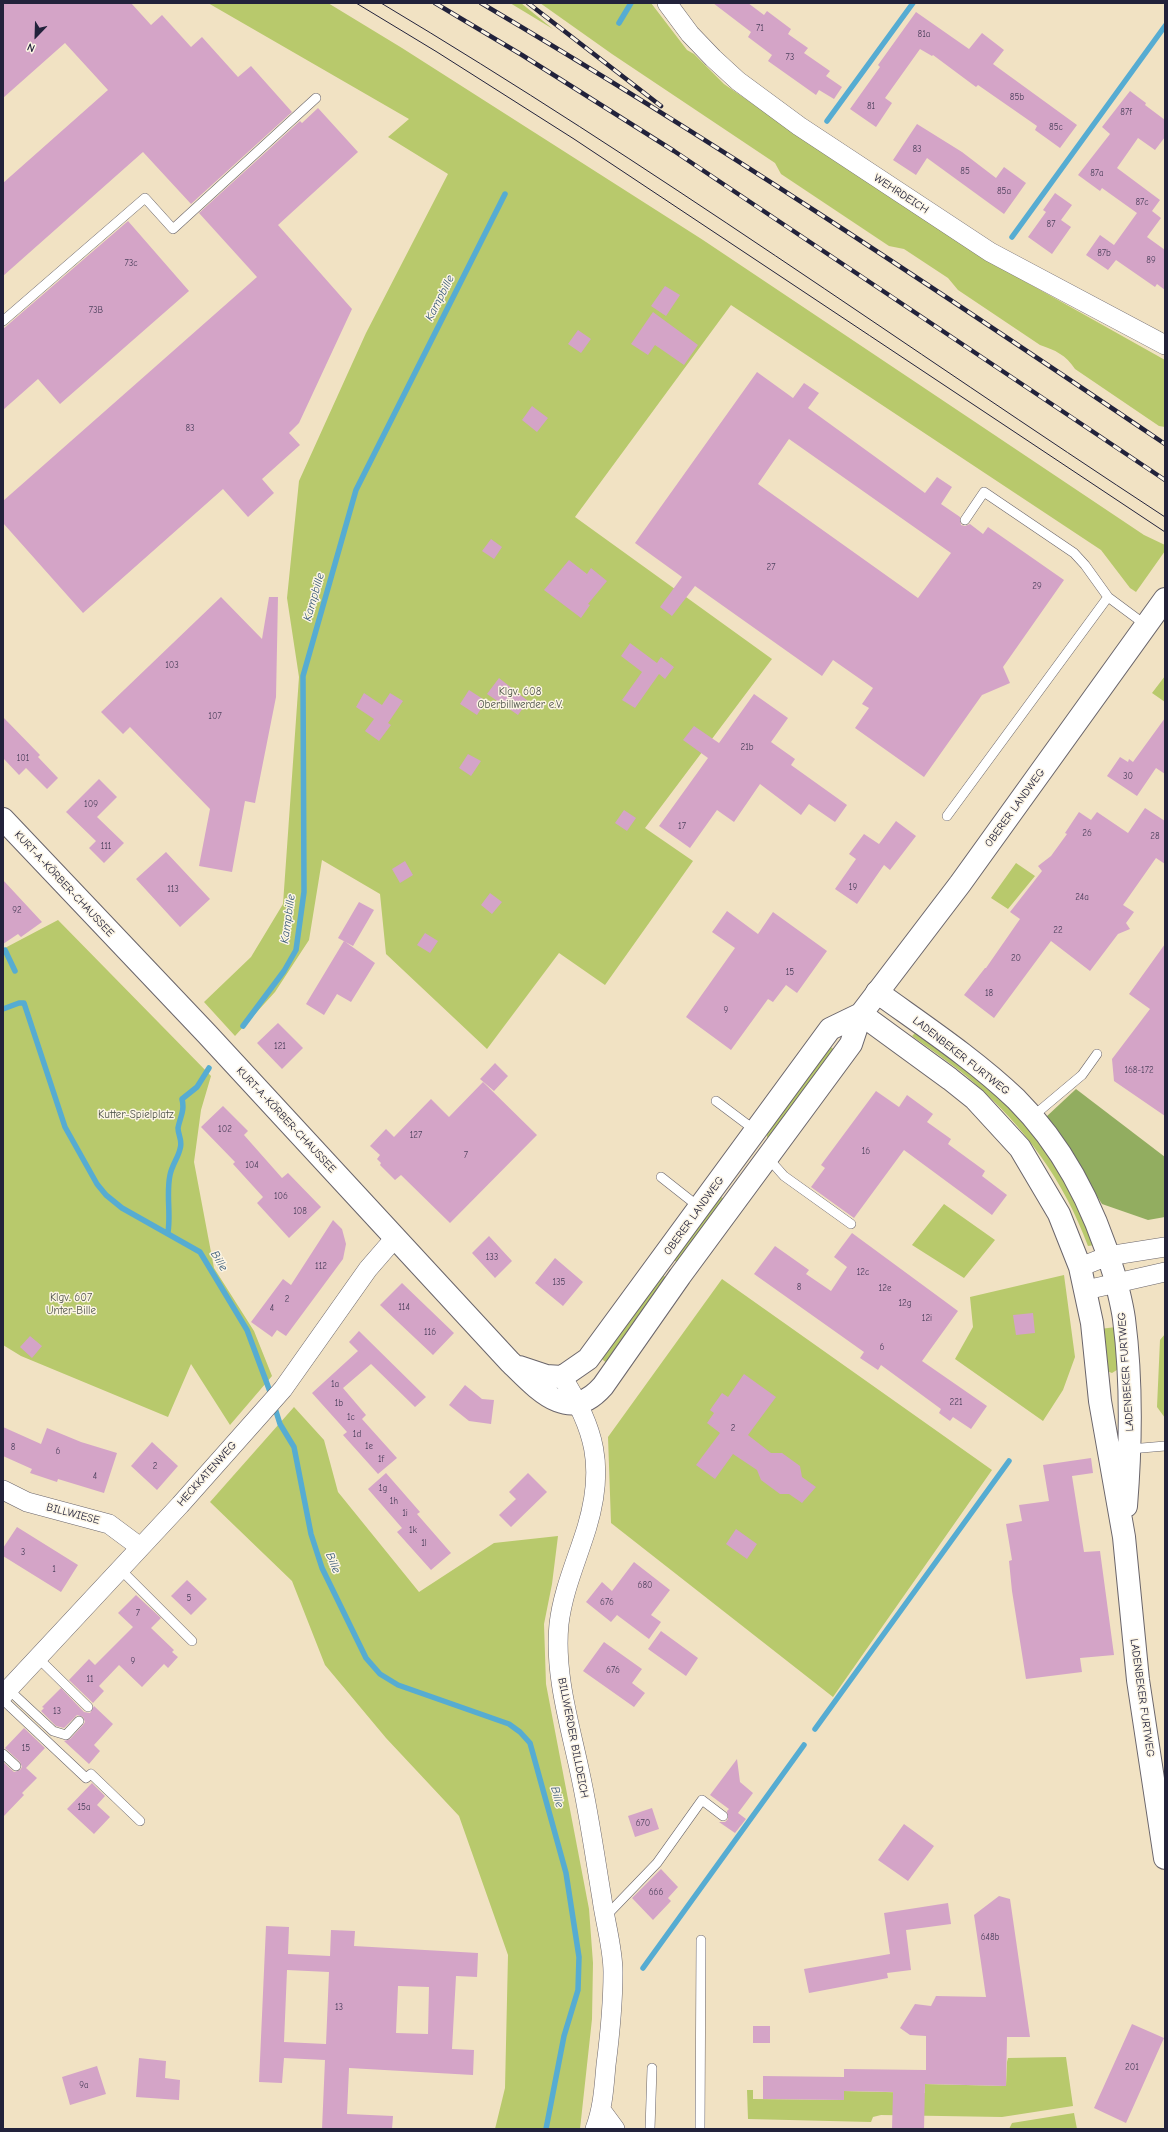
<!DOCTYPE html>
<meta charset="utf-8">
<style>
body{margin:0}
#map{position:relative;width:1168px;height:2132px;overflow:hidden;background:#f1e2c3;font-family:"Comic Neue",sans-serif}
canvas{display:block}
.frame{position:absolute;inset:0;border:4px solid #22223b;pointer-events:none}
.north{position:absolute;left:16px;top:16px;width:40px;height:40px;-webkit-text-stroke:3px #fcf5e5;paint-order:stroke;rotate:203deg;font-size:11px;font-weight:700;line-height:16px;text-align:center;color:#22223b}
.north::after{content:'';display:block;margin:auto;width:14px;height:18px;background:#22223b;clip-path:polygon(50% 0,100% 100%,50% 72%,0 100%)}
</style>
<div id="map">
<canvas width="1168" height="2132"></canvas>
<div class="frame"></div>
<div class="north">N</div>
</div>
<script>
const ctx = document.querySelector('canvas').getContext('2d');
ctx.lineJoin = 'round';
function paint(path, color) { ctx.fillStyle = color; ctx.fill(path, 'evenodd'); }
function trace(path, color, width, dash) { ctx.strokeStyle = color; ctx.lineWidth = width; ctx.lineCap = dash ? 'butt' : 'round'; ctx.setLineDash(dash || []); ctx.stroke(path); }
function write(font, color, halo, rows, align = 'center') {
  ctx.font = font + ' "Comic Neue",sans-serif'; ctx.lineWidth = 3; ctx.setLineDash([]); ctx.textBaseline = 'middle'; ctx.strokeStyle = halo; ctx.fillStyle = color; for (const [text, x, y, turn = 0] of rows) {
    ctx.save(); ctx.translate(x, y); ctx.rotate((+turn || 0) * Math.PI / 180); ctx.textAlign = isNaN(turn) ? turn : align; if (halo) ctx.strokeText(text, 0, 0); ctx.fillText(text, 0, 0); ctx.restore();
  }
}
paint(new Path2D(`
 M208,3H328L402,48L703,240L1144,535L1165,545V551L1136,592L1130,588L1101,550L731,305L575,517L772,659L645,828L693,861L605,985L559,953L487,1049L386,954L380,894L322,860L309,940L275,992L235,1036L204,1002L251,957L283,904L299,677L287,598L299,481L366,333L448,174L388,137L409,119Z
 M510,3H521L553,29Z
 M540,3H651L687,50L694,54L724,84L792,131L1017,277L1165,360V427L1159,426L1075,369C1066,355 1055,350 1040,345L958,290L948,278L904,249L889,246L781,174L775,163L612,54Z
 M1165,676V702L1152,693Z
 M1016,863L1035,876L1008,909L991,898Z
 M58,920L211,1076L201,1110L194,1162L214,1268L254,1331L272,1376L230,1425L191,1364L168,1417L21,1356L3,1345V949Z
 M917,1031C962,1065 1009,1098 1043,1145C1065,1175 1080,1211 1095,1245L1088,1246C1064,1181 1025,1127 972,1081C954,1065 932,1051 912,1036Z
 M826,1044L838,1052L768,1147L766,1126Z
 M717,1194L728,1202L680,1262L674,1261L673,1256Z
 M944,1204L995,1240L964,1278L912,1245Z
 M658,1272L670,1280L609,1365L597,1355Z
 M1064,1275L1075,1357L1063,1390L1043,1421L955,1359L973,1327L970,1297Z
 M722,1279L992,1470L833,1697L611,1523L608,1437Z
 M1116,1327L1120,1368L1112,1373L1107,1371L1100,1329Z
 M1165,1334V1418L1157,1407L1160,1340Z
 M294,1407L324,1440L338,1492L419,1592L494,1543L558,1536L552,1584L544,1624L546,1684L589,1909L593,1963L592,2019L580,2129H495L505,2088L508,1955L459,1816L386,1738L325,1665L292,1581L210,1502Z
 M1066,2057L1073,2106L1002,2117L881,2115L873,2117L871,2122L748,2119L747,2090H753V2099L844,2100V2091L925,2093V2084L1006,2086L1007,2062L1008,2058Z
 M1074,2113L1077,2129H1009L1012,2123Z`), '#b8c96c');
paint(new Path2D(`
 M1076,1089L1165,1157V1217L1148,1220L1102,1204L1046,1117Z`), '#92ad60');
trace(new Path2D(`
 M619,23L631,3
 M827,121L913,3
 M1012,237L1165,26
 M3,951L5,950L15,971
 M3,1009L19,1003H24L65,1127L97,1184L106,1195L122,1208L200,1252L247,1330L272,1397
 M243,1026L284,971L296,950L304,892L303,676L356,490L505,194
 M168,1232C171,1213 166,1194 170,1175C172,1165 178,1158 180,1149C183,1141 178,1135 178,1128C180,1117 185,1111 182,1099L197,1087L209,1068
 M274,1405L280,1424L294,1447L311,1534L322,1568L366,1658L380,1674L398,1685L509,1724L520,1732L530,1743L566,1873L579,1957L578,1990L564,2036L546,2129
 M815,1729L1009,1461
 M643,1968L804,1745`), '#56acd2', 5.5);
paint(new Path2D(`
 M3,3H131L151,25L162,15L191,47L202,37L238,77L251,66L292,112L191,204L143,152L3,276V183L108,90L65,43L3,98Z
 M713,3H748L764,15L767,11L791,29L788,34L808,48L804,53L830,71L826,76L842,87L834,99L819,90L816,95L768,61L772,55L748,37L751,32Z
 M916,12L969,49L982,33L1004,50L993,64L1077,125L1060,148L1035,130L1037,126L978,85L976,87L933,55L932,56L920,49L885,98L892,103L876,127L850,109L880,67L878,65Z
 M1130,91L1146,103L1145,105L1165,120V137L1155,150L1138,138L1117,168L1160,200L1152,211L1161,218L1147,237L1165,250V290L1157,284L1155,287L1116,260L1108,270L1086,255L1100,235L1114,245L1137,213L1102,188L1100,191L1078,175L1110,134L1102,127Z
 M318,108L358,152L278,225L352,309L299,423L289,433L300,445L262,479L274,493L248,517L223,489L83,613L3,523V501L257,277L199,213L300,121L302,123Z
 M917,124L962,152L996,178L1004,167L1026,183L1004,214L927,158L916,175L893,160Z
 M1055,193L1072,205L1061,220L1071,227L1052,254L1028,237L1046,212L1043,210Z
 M128,221L189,291L60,404L38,379L3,410V329Z
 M665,286L680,295L666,316L651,306Z
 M653,312L698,345L684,365L655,345L648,355L631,344Z
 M578,330L591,339L581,353L568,344Z
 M757,372L793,398L804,383L819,393L808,408L925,493L937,477L952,487L941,504L960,517L961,525L965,526L970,524L983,534L988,527L1064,580L1003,667L1010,683L982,695L924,777L855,728L869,708L862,704L873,688L833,660L822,676L695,586L672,616L660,607L682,577L635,543ZM789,439L951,553L918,598L758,484Z
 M532,406L548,418L537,432L522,420Z
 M491,539L502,547L494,559L482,551Z
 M569,560L587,574L591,568L607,581L588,604L590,605L581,618L544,590Z
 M221,597L262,639L269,597H278L276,697L255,803L245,801L232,872L199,866L210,809L130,727L123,734L101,712Z
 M630,643L657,663L661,657L674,667L665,679L659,674L635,708L622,700L642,672L621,656Z
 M499,678L528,701L518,715L487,694Z
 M469,690L486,701L477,715L460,704Z
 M364,693L382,705L390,693L403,701L388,723L391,725L379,741L365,731L374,719L356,707Z
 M754,694L788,718L771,742L795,759L791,765L847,805L835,822L809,804L801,815L760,784L734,822L717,810L690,848L659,826L708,758L683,740L694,726L719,743Z
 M3,717L40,755L38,757L58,778L47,789L26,768L19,775L3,758Z
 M1165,718V774L1156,768L1137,796L1107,776L1120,757L1128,762L1129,759L1133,762Z
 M468,754L481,761L471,776L459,768Z
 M99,779L117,797L97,817L124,843L104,863L89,848L96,841L66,812Z
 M1145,808L1165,821V864L1156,858L1123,905L1134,912L1126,923L1130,929L1118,934L1090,971L1051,941L994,1018L964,995L985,968H986L1020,919L1010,912L1042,871L1038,866L1051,856L1067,834L1065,833L1079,812L1091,820L1097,812L1128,833Z
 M624,810L636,818L627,831L615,823Z
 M896,821L916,836L890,870L884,865L857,904L835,889L856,859L849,854L864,834L879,844Z
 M166,852L210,899L180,927L136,879Z
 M405,861L413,875L400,883L392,869Z
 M3,880L42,922L21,937L18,934L3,944Z
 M490,893L502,902L492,914L481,905Z
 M359,902L374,910L353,946L338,938Z
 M727,911L758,934L773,912L827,951L797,993L786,985L773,1002L768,999L731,1050L686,1017L735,948L712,932Z
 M425,933L438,941L430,953L417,945Z
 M344,941L375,963L351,1002L337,994L324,1015L306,1004Z
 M1165,944V1116L1114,1081L1112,1059L1150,1009L1129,994Z
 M278,1023L303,1048L282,1069L257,1043Z
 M495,1063L508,1076L494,1091L480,1079Z
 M483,1082L537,1135L450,1223L401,1175L395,1180L380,1165L381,1163L377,1159L380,1155L370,1146L386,1129L394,1137L431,1099L449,1117Z
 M876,1091L899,1107L907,1095L933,1114L927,1122L951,1139L948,1144L985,1171L982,1176L1007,1195L992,1215L904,1150L854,1218L811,1187L825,1168L821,1165Z
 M223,1106L248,1131L244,1135L282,1178L288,1173L321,1207L289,1238L257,1203L263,1197L233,1164L235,1162L201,1127Z
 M333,1220L342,1229L346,1244L343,1259L286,1336L277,1330L272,1337L251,1322L283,1279L291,1285Z
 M852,1233L958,1311L922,1361L987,1406L971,1429L953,1417L950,1421L939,1413L941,1409L881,1365L878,1370L860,1358L864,1352L754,1274L775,1246L809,1270L806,1274L831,1291L847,1267L834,1257Z
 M489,1236L512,1261L495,1278L472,1253Z
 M555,1258L583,1282L563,1306L535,1283Z
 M402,1283L454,1333L433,1355L380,1305Z
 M1033,1313L1035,1333L1016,1335L1013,1315Z
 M359,1331L426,1397L415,1407L371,1364L343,1388L366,1415L362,1419L397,1458L378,1474L343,1435L347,1432L312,1393L358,1351L349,1342Z
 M30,1336L42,1346L32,1358L20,1347Z
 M744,1374L776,1397L748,1435L771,1453H782L800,1466L802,1477L816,1487L802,1503L789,1494H780L761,1480L757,1470L733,1454L715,1479L696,1465L720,1433L707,1423L714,1413L710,1410L722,1393L728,1397Z
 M465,1385L482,1399L494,1400L491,1424L469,1421L449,1405Z
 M3,1427L41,1444L47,1428L81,1442L117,1453L104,1493L58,1479L57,1482L30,1473L32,1469L3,1456Z
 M152,1442L178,1466L157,1490L131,1466Z
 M1091,1458L1093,1473L1072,1476L1084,1552L1100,1551L1114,1655L1080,1658L1082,1672L1026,1679L1012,1591L1009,1561L1012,1560L1006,1524L1022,1521L1019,1505L1049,1501L1043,1465Z
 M386,1473L420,1512L417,1514L451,1553L431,1570L397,1532L402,1528L368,1489Z
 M528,1473L547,1492L511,1527L499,1515L516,1499L509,1492Z
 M17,1527L78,1565L61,1592L3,1556V1548Z
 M736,1529L757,1544L747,1559L726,1544Z
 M634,1562L670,1590L651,1615L661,1622L649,1639L617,1615L611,1622L586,1602L602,1582L612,1591Z
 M187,1580L207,1599L191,1615L171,1596Z
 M136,1595L161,1618L151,1628L174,1650L172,1652L178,1657L168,1668L164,1664L142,1687L119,1665L99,1686L104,1691L93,1703L69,1680L89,1659L95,1665L133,1627L118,1613Z
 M661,1631L698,1658L686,1676L648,1649Z
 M604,1642L642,1669L632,1683L645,1693L634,1707L583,1671Z
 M61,1688L84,1712L90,1713L94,1706L113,1724L94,1745L100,1751L89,1764L64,1741L70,1739L83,1725L85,1722L83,1717L77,1715L64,1728L56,1726L41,1711L44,1708L42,1707Z
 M24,1728L45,1748L26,1768L37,1778L22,1793L24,1795L3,1817V1762L14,1772L20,1770L22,1767L20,1762L5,1748Z
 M737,1759L740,1782L753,1793L738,1813L746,1819L735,1833L719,1822H725L728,1819L727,1811L729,1809L710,1795Z
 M92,1783L105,1796L97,1805L110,1817L94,1834L67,1809Z
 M652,1808L659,1829L635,1837L628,1816Z
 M904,1824L934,1846L908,1881L878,1860Z
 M661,1869L678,1887L668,1898L671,1901L653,1920L632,1898Z
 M999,1896L1010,1899L1030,2037H1007L1006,2086L925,2084L924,2129H892L893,2092L844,2091V2100L763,2099V2076L844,2077V2069L926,2070V2036L910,2035L900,2028L915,2004L931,2006L936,1996L986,1997L974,1915Z
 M948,1903L951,1924L906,1930L911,1970L887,1973L888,1978L809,1993L804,1969L890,1954L884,1913Z
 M266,1926L289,1927L288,1954L330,1956L331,1930L355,1931L354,1946L478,1953L477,1977L456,1976L452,2049L474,2050L473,2075L349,2068L347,2114L393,2116L392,2129H322L325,2060L284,2058L282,2083L259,2082ZM287,1970L329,1972L326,2044L284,2042ZM398,1986L429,1987L428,2034L396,2033Z
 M1132,2024L1164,2038L1126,2123L1094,2108Z
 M753,2026H770V2043H753Z
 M139,2058L166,2061L165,2078L180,2080L179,2100L136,2097Z
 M97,2066L106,2094L70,2105L62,2077Z`), '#d4a4c7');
const service = new Path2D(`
 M3,321L145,198L173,229L316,98
 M965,520L984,492L1074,553L1085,565L1108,597L1147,626
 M947,816L1108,597
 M716,1101L756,1131
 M1032,1117L1082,1075L1097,1054
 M768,1158L784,1176L851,1224
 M661,1177L699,1207
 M1130,1449L1165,1446
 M120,1569L192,1641
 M38,1658L88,1707
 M8,1689L53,1731L66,1735L79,1721
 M3,1700L86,1778L91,1774L140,1821
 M3,1754L16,1766
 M605,1917L657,1863L702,1800L723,1816
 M650,2129L652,2068
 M700,2129L701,1940`);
const minor = new Path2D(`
 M667,3L690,34L713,58L738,81L799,126L990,252L1165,345
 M1080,1267L1108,1256L1165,1247
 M1086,1290L1165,1272
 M562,1377C595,1428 605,1467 587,1527C577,1560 563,1590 559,1624C554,1674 570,1725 580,1773C589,1814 595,1857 602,1899C605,1922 613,1948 613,1972C613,2002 610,2034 606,2065C604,2087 603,2108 595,2129
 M3,1490L27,1502L109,1524L140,1547
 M3,1695L180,1505L283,1389L368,1269L394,1239
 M601,2110L615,2129`);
const tertiary = new Path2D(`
 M877,992C924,1026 974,1059 1016,1099C1064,1147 1095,1209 1114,1274C1118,1289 1122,1304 1124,1319C1132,1381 1131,1444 1126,1506
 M861,1014L950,1079L975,1099L1020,1148L1059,1214L1080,1267L1092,1323L1100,1401L1124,1537L1138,1680L1165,1858`);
const secondary = new Path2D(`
 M3,819L207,1034L510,1362C537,1388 568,1426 603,1386L680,1276L851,1044L861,1014L960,884L1165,599
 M519,1367L546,1376L562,1377L588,1359L830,1029L861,1014`);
trace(service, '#6a656b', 10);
trace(minor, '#6a656b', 20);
trace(tertiary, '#6a656b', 24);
trace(secondary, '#6a656b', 24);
trace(service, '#fff', 9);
trace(minor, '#fff', 19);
trace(tertiary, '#fff', 22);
trace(secondary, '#fff', 22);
trace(new Path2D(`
 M356,3L437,52L574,139L1165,532
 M381,3C649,163 904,346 1165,517`), '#22223b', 1);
const rail = new Path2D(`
 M435,3L522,55L674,151L1165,480
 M481,3C715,141 940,292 1165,444
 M528,3L661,106`);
trace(rail, '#22223b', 4.5);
trace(rail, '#fcf5e5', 3, [9]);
write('9px', '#4e425e', null, [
 ["71",760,28],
 ["81a",924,34],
 ["73",790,57],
 ["85b",1017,97],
 ["81",871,106],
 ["87f",1126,112],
 ["85c",1056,127],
 ["83",917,149],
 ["85",965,171],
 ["87a",1097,173],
 ["85a",1004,191],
 ["87c",1142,202],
 ["87",1051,224],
 ["87b",1104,253],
 ["89",1151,260],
 ["73c",131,263],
 ["73B",96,310],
 ["83",190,428],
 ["27",771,567],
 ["29",1037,586],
 ["103",172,665],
 ["107",215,716],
 ["21b",747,747],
 ["101",23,758],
 ["30",1128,776],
 ["109",91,804],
 ["17",682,826],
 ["26",1087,833],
 ["28",1155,836],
 ["111",106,846],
 ["19",853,887],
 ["113",173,889],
 ["24a",1082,897],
 ["92",17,910],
 ["22",1058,930],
 ["20",1016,958],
 ["15",790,972],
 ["18",989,993],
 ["9",726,1010],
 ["121",280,1046],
 ["168-172",1139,1070],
 ["102",225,1129],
 ["127",416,1135],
 ["16",866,1151],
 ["7",466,1155],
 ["104",252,1165],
 ["106",281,1196],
 ["108",300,1211],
 ["133",492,1257],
 ["112",321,1266],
 ["12c",863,1272],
 ["135",559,1282],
 ["8",799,1287],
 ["12e",885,1288],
 ["2",287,1299],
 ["12g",905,1303],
 ["114",404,1307],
 ["4",272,1308],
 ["12i",927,1318],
 ["116",430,1332],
 ["6",882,1347],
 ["1a",335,1384],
 ["221",956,1402],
 ["1b",339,1403],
 ["1c",351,1417],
 ["2",733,1428],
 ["1d",357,1434],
 ["1e",369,1446],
 ["8",13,1447],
 ["6",58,1451],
 ["1f",381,1459],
 ["2",155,1466],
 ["4",95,1476],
 ["1g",383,1488],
 ["1h",394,1501],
 ["1i",405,1513],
 ["1k",413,1530],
 ["1l",424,1543],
 ["3",23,1552],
 ["1",54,1569],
 ["680",645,1585],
 ["5",189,1598],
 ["676",607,1602],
 ["7",138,1613],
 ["9",133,1661],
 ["676",613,1670],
 ["11",90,1679],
 ["13",57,1711],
 ["15",26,1748],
 ["15a",84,1807],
 ["670",643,1823],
 ["666",656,1892],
 ["648b",990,1937],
 ["13",339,2007],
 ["201",1132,2067],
 ["9a",84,2085]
]);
write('11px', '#22223b', '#fcf5e5', [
 ["WEHRDEICH",901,194,33],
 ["OBERER LANDWEG",1015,808,-54],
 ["KURT-A.-KÖRBER-CHAUSSEE",64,884,47],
 ["LADENBEKER FURTWEG",961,1056,38],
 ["KURT-A.-KÖRBER-CHAUSSEE",286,1120,47],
 ["OBERER LANDWEG",694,1216,-54],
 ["LADENBEKER FURTWEG",1126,1372,-94],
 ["HECKKATENWEG",207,1474,-48],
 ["BILLWIESE",73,1514,15],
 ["LADENBEKER FURTWEG",1142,1698,82],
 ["BILLWERDER BILLDEICH",573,1738,79]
]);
write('11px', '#4f544a', '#fcf5e5', [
 ["Klgv. 608",520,692],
 ["Oberbillwerder e.V.",520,705],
 ["Kutter-Spielplatz",136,1115],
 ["Klgv. 607",71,1298],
 ["Unter-Bille",71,1311]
]);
write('italic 12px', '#375977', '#fcf5e5', [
 ["Kampbille",440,298,-63],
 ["Kampbille",314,597,-74],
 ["Kampbille",288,919,-82],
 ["Bille",219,1261,59],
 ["Bille",333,1563,68],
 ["Bille",557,1797,75]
]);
</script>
